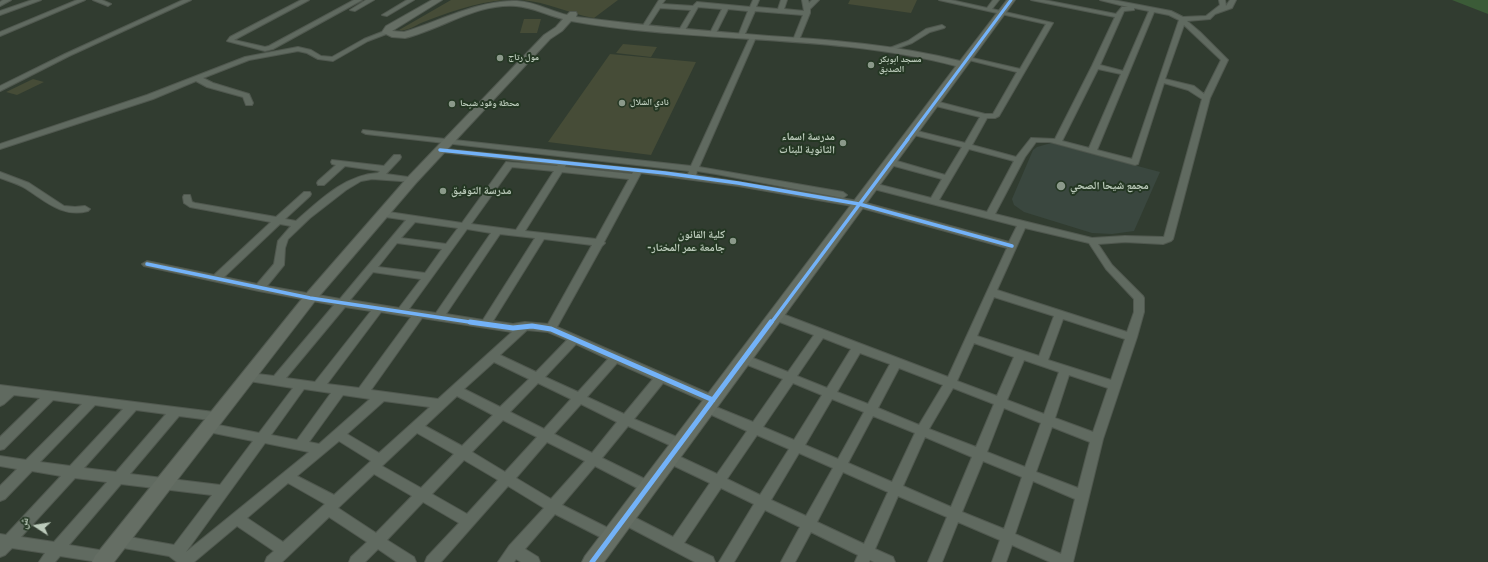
<!DOCTYPE html>
<meta charset="utf-8">
<style>
body{margin:0}
#map{position:relative;width:1488px;height:562px;overflow:hidden;background:#313c30;font-family:Signika,"Noto Naskh Arabic",sans-serif}
canvas{display:block}
.north{position:absolute;left:16px;top:506px;width:40px;height:40px;-webkit-text-stroke:3px #243723;paint-order:stroke;rotate:282deg;font-size:11px;font-weight:700;line-height:16px;text-align:center;color:#bccbbb}
.north::after{content:'';display:block;margin:auto;width:14px;height:18px;background:#bccbbb;clip-path:polygon(50% 0,100% 100%,50% 72%,0 100%)}
</style>
<div id="map">
<canvas width="1488" height="562"></canvas>
<div class="north">ش</div>
</div>
<script>
const ctx = document.querySelector('canvas').getContext('2d');
ctx.lineJoin = 'round';
function paint(path, color) { ctx.fillStyle = color; ctx.fill(path, 'evenodd'); }
function trace(path, color, width, dash) { ctx.strokeStyle = color; ctx.lineWidth = width; ctx.lineCap = dash ? 'butt' : 'round'; ctx.setLineDash(dash || []); ctx.stroke(path); }
function write(font, color, halo, rows, align = 'center') {
  ctx.font = font + ' Signika,"Noto Naskh Arabic",sans-serif'; ctx.lineWidth = 4; ctx.setLineDash([]); ctx.textBaseline = 'middle'; ctx.strokeStyle = halo; ctx.fillStyle = color; for (const [text, x, y, turn = 0] of rows) {
    ctx.save(); ctx.translate(x, y); ctx.rotate((+turn || 0) * Math.PI / 180); ctx.textAlign = isNaN(turn) ? turn : align; if (halo) ctx.strokeText(text, 0, 0); ctx.fillText(text, 0, 0); ctx.restore();
  }
}
paint(new Path2D(`
 M1051,143L1160,172L1134,231L1112,234L1092,233L1024,212L1014,205L1012,199L1033,150L1037,147Z`), '#3a473f');
paint(new Path2D(`
 M451,0H504C478,2 446,13 421,23C415,26 405,32 399,30Z
 M522,0H618L594,18C570,14 547,2 522,0Z
 M850,0H917L911,13L848,4Z
 M524,19H541L537,33H520Z
 M623,44L657,47L651,57L616,53Z
 M610,54L696,62L651,155L548,142Z
 M33,79L44,82L17,95L6,92Z`), '#464c37');
paint(new Path2D(`
 M1452,0H1488V14Z`), '#3b5b37');
const street = new Path2D(`
 M3,0H11L0,6V2Z
 M32,0H41L0,15V11Z
 M77,0H85L0,36V32Z
 M93,0H102L111,4L108,6Z
 M183,0H191L69,56L0,91V86L65,54Z
 M301,0H309L234,40L265,47L269,46L354,0H362L273,49L265,51L227,41L230,37Z
 M366,0H374L355,11L350,10Z
 M407,0H414L387,16L382,15Z
 M659,0H665L662,4L693,6L697,2L750,7L753,0H759L756,7L778,9L781,0H787L784,9L804,11L802,0H808L809,3L812,0H819L810,9V13L799,40L796,42L793,40L803,15L755,11L744,36L741,38L738,36L748,11L728,9L716,33L713,35L710,33L722,9L698,7L685,30L682,32L679,30L691,10L660,8L647,28H643L642,27Z
 M939,0H951L987,8L993,0H999L992,9L1053,23L999,116L995,118H987L972,145L1016,157L1031,138L1055,139L1092,66L1115,17L1031,0H1044L1116,14L1122,7H1128L1100,0H1113L1171,11L1183,17L1206,16L1220,5L1219,0H1225L1226,6L1230,0H1236L1232,8L1215,14L1210,19L1187,21L1200,32L1228,60L1210,98L1173,239L1171,241L1163,244L1125,242L1098,244L1112,265L1143,296L1144,298V312L1137,337L1103,439L1073,562H1050L1012,545L1006,562H992L1000,540L958,522L942,562H928L947,517L898,496L875,549L893,557L895,562H874L870,560L869,562H855L858,555L811,532L795,562H781L800,527L765,510L734,562H719L754,504L721,488L684,543L713,557L715,562H695L619,522L617,518L619,514L624,512L673,537L710,483L666,462L664,458L666,454L670,453L674,454L717,474L747,431L703,411L701,408L703,405L707,403L711,405L753,422L783,379L740,362L738,359L740,356L744,355L748,356L788,372L814,335L772,319L771,316L772,313H780L948,377L1007,248L858,207L738,186L641,173L604,242L605,243L602,246L557,327L717,397L719,400L717,403L713,405L663,383L634,419L684,440L686,444L684,448L680,449L676,448L628,426L602,458L653,483L654,487L653,491L648,493L643,491L595,466L562,505L616,532L618,536L616,540L611,542L606,540L555,514L525,549L538,557L540,562H521L516,559L514,562H498L509,546L544,508L508,486L441,562H425L427,557L459,523L423,502L387,540L414,557L416,562H397L378,549L365,562H349L351,557L367,542L329,517L282,562H265L267,557L274,551L237,526L194,562H177L169,556L118,547L113,545L111,541L113,537L118,535L174,545L212,495L121,484L69,545L111,552L113,557L111,562H98L60,556L55,562H39L45,553L12,548L5,555L0,557V534L6,535L61,476L32,471L5,499L0,501V486L17,469L0,466V456L26,460L82,404L53,400L4,449L0,450V437L40,398L14,395L4,404L0,406V385L222,413L224,416L222,419L218,421L179,416L130,474L220,485L253,441L204,431L202,428L204,425L208,423L259,433L293,388L249,381L245,380L243,377L245,374L249,373L274,376L334,305L259,291L144,266L142,264L147,261L214,275L271,222L190,207L184,203L183,197L184,195H190L192,202L195,203L276,217L304,192H310L311,194L310,196L285,219L296,221C320,200 345,175 378,173L380,171L345,166L324,185H318L317,183L318,181L336,165L332,164L331,162L332,160L384,166L394,155H400L401,157L400,159L386,174L415,178L416,180L415,182L372,179L361,181L346,190L310,218L288,239L285,248L284,265L267,286L340,299L406,220L379,216L377,214L379,212L382,211L462,223L506,162L557,166L558,165L440,152L436,150L437,148L688,174L689,171L366,134L362,132L363,130L691,166L750,37L753,35L756,37L699,167L843,192L847,195L843,198L716,174L697,171L696,175L859,201L1009,242L1017,226L870,188L869,186L873,183L931,198L942,179L887,164L886,162L890,159L945,175L962,147L910,134L909,132L913,130L965,143L980,117L932,105L931,103L935,101L985,114H993L1017,72L965,59L968,57L1020,69L1046,24ZM1134,8L1149,11L1123,71L1100,65L1124,11L1134,10ZM1154,12L1169,15L1179,20L1132,159L1097,150ZM1184,25L1221,60L1204,94L1194,86L1165,79ZM1098,69L1121,74L1089,148L1062,141ZM1164,83L1188,90L1202,99L1164,237L1125,236L1092,238L995,214L1025,157L1036,142H1050L1135,165L1138,164ZM969,149L1014,161L987,212L939,200ZM566,165L633,172L632,174L565,167ZM512,167L554,171L516,230L471,224ZM562,172L629,179L596,239L525,231ZM415,222L458,228L446,244L401,238ZM280,224L291,226L278,241L274,264L257,284L224,277ZM1025,228L1089,243L1106,269L1134,299V312L1127,332L997,290ZM467,229L491,233L436,313L409,309ZM500,234L535,238L483,320L446,314ZM544,239L592,245L548,324L525,322L513,324L493,321ZM397,243L442,249L425,273L378,267ZM373,272L421,279L399,308L350,300ZM994,297L1054,316L1039,356L977,336ZM345,307L371,311L315,382L286,378ZM381,312L411,317L359,388L327,384ZM422,318L512,332L438,399L371,390ZM1063,319L1125,339L1111,380L1048,360ZM527,330L548,332L567,340L536,372L500,355ZM823,338L851,349L827,388L797,376ZM974,343L1014,357L997,396L957,381ZM576,344L608,359L578,392L545,377ZM860,353L890,364L868,404L837,392ZM1024,360L1059,372L1044,414L1007,400ZM494,362L529,379L500,407L464,389ZM617,363L653,379L624,414L587,397ZM899,368L943,385L919,425L878,408ZM1069,375L1108,388L1093,432L1055,418ZM538,383L571,399L544,429L510,412ZM793,383L822,395L794,440L763,427ZM953,388L994,404L976,447L929,429ZM304,389L331,393L297,440L271,435ZM343,395L370,399L319,444L309,442ZM457,396L493,415L462,446L425,426ZM832,399L864,412L838,459L805,445ZM384,401L430,407L379,453L347,434ZM581,404L617,422L592,453L554,434ZM95,405L123,409L70,466L40,462ZM1004,408L1041,423L1025,467L987,452ZM136,410L166,414L116,472L84,468ZM873,416L915,433L892,482L848,463ZM503,420L537,437L505,472L472,452ZM1052,427L1090,442L1078,488L1036,472ZM417,433L454,454L421,488L382,466ZM757,435L789,449L760,495L727,479ZM925,437L972,457L951,507L903,486ZM339,441L371,461L334,495L297,476ZM547,442L585,461L551,499L516,478ZM265,443L309,452L186,552ZM799,453L833,468L806,516L771,500ZM464,460L498,480L467,514L432,494ZM983,461L1022,477L1004,529L962,512ZM843,472L888,492L864,544L817,522ZM374,474L412,496L376,533L338,508ZM75,478L107,482L54,542L21,537ZM1033,481L1075,499L1061,554L1015,534ZM288,483L325,504L283,542L247,518Z
 M942,25L945,27L944,28L930,32L912,43L890,51L887,49L908,41L926,29Z
 M387,30L390,32L389,33L368,41L333,61L318,59L307,53L298,51L249,60L203,78L213,83L249,94L253,103L252,105H246L243,97L207,87L196,81L153,99L0,149V144L147,95L245,57L298,47L311,50L321,56L332,57L364,39Z
 M0,172L29,183L64,206L75,207L85,206L90,209L88,211C61,218 45,200 23,187C16,183 8,181 0,178Z`);
const secondary = new Path2D(`
 M432,0H442L392,31L404,32C440,21 478,0 517,1C535,2 550,11 567,15L570,12H576L577,14L576,17L585,18C646,26 707,31 769,36C833,40 897,45 960,61L1007,0H1015L604,562H582L585,556L956,66C831,33 698,44 571,21L562,31L550,39L416,183L315,301L114,562H92L95,556L305,295L408,177L544,35L556,27L563,19C547,15 532,7 516,6C477,3 442,29 405,38L392,37L382,32L386,26Z`);
trace(street, '#50584f', 2);
trace(secondary, '#50584f', 2);
paint(street, '#606a60');
paint(secondary, '#656e64');
trace(new Path2D(`
 M907,140L1011,0`), '#73b2f8', 3);
trace(new Path2D(`
 M440,150L665,173L738,183L859,204L1012,246
 M147,264L310,298L476,323
 M771,323L908,139`), '#73b2f8', 3.5);
trace(new Path2D(`
 M470,322L513,328L532,326L551,329L713,400
 M592,562L771,322`), '#73b2f8', 5);
for (const [x, y, r, color] of [
 [500,58,4,"#8b998a"],
 [871,65,4,"#8b998a"],
 [622,103,4,"#8b998a"],
 [452,104,4,"#8b998a"],
 [843,143,4,"#8b998a"],
 [1061,186,5,"#8b998a"],
 [443,191,4,"#8b998a"],
 [733,241,4,"#8b998a"]
]) { const dot = new Path2D(); dot.arc(x, y, r, 0, 2 * Math.PI); ctx.fillStyle = color; ctx.fill(dot); trace(dot, '#243723', 1.5); }
write('bold 9px', '#bccbbb', '#243723', [
 ["مول رتاج",508,58],
 ["مسجد ابوبكر",879,60],
 ["الصديق",879,70],
 ["نادي الشلال",630,103],
 ["محطة وقود شيحا",460,104]
], 'left');
write('bold 11px', '#bccbbb', '#243723', [
 ["مدرسة اسماء",835,137],
 ["الثانوية للبنات",835,150],
 ["مجمع شيحا الصحي",1070,186,"left"],
 ["مدرسة التوفيق",451,191,"left"],
 ["كلية القانون",725,235],
 ["-جامعة عمر المختار",725,248]
], 'right');
</script>
